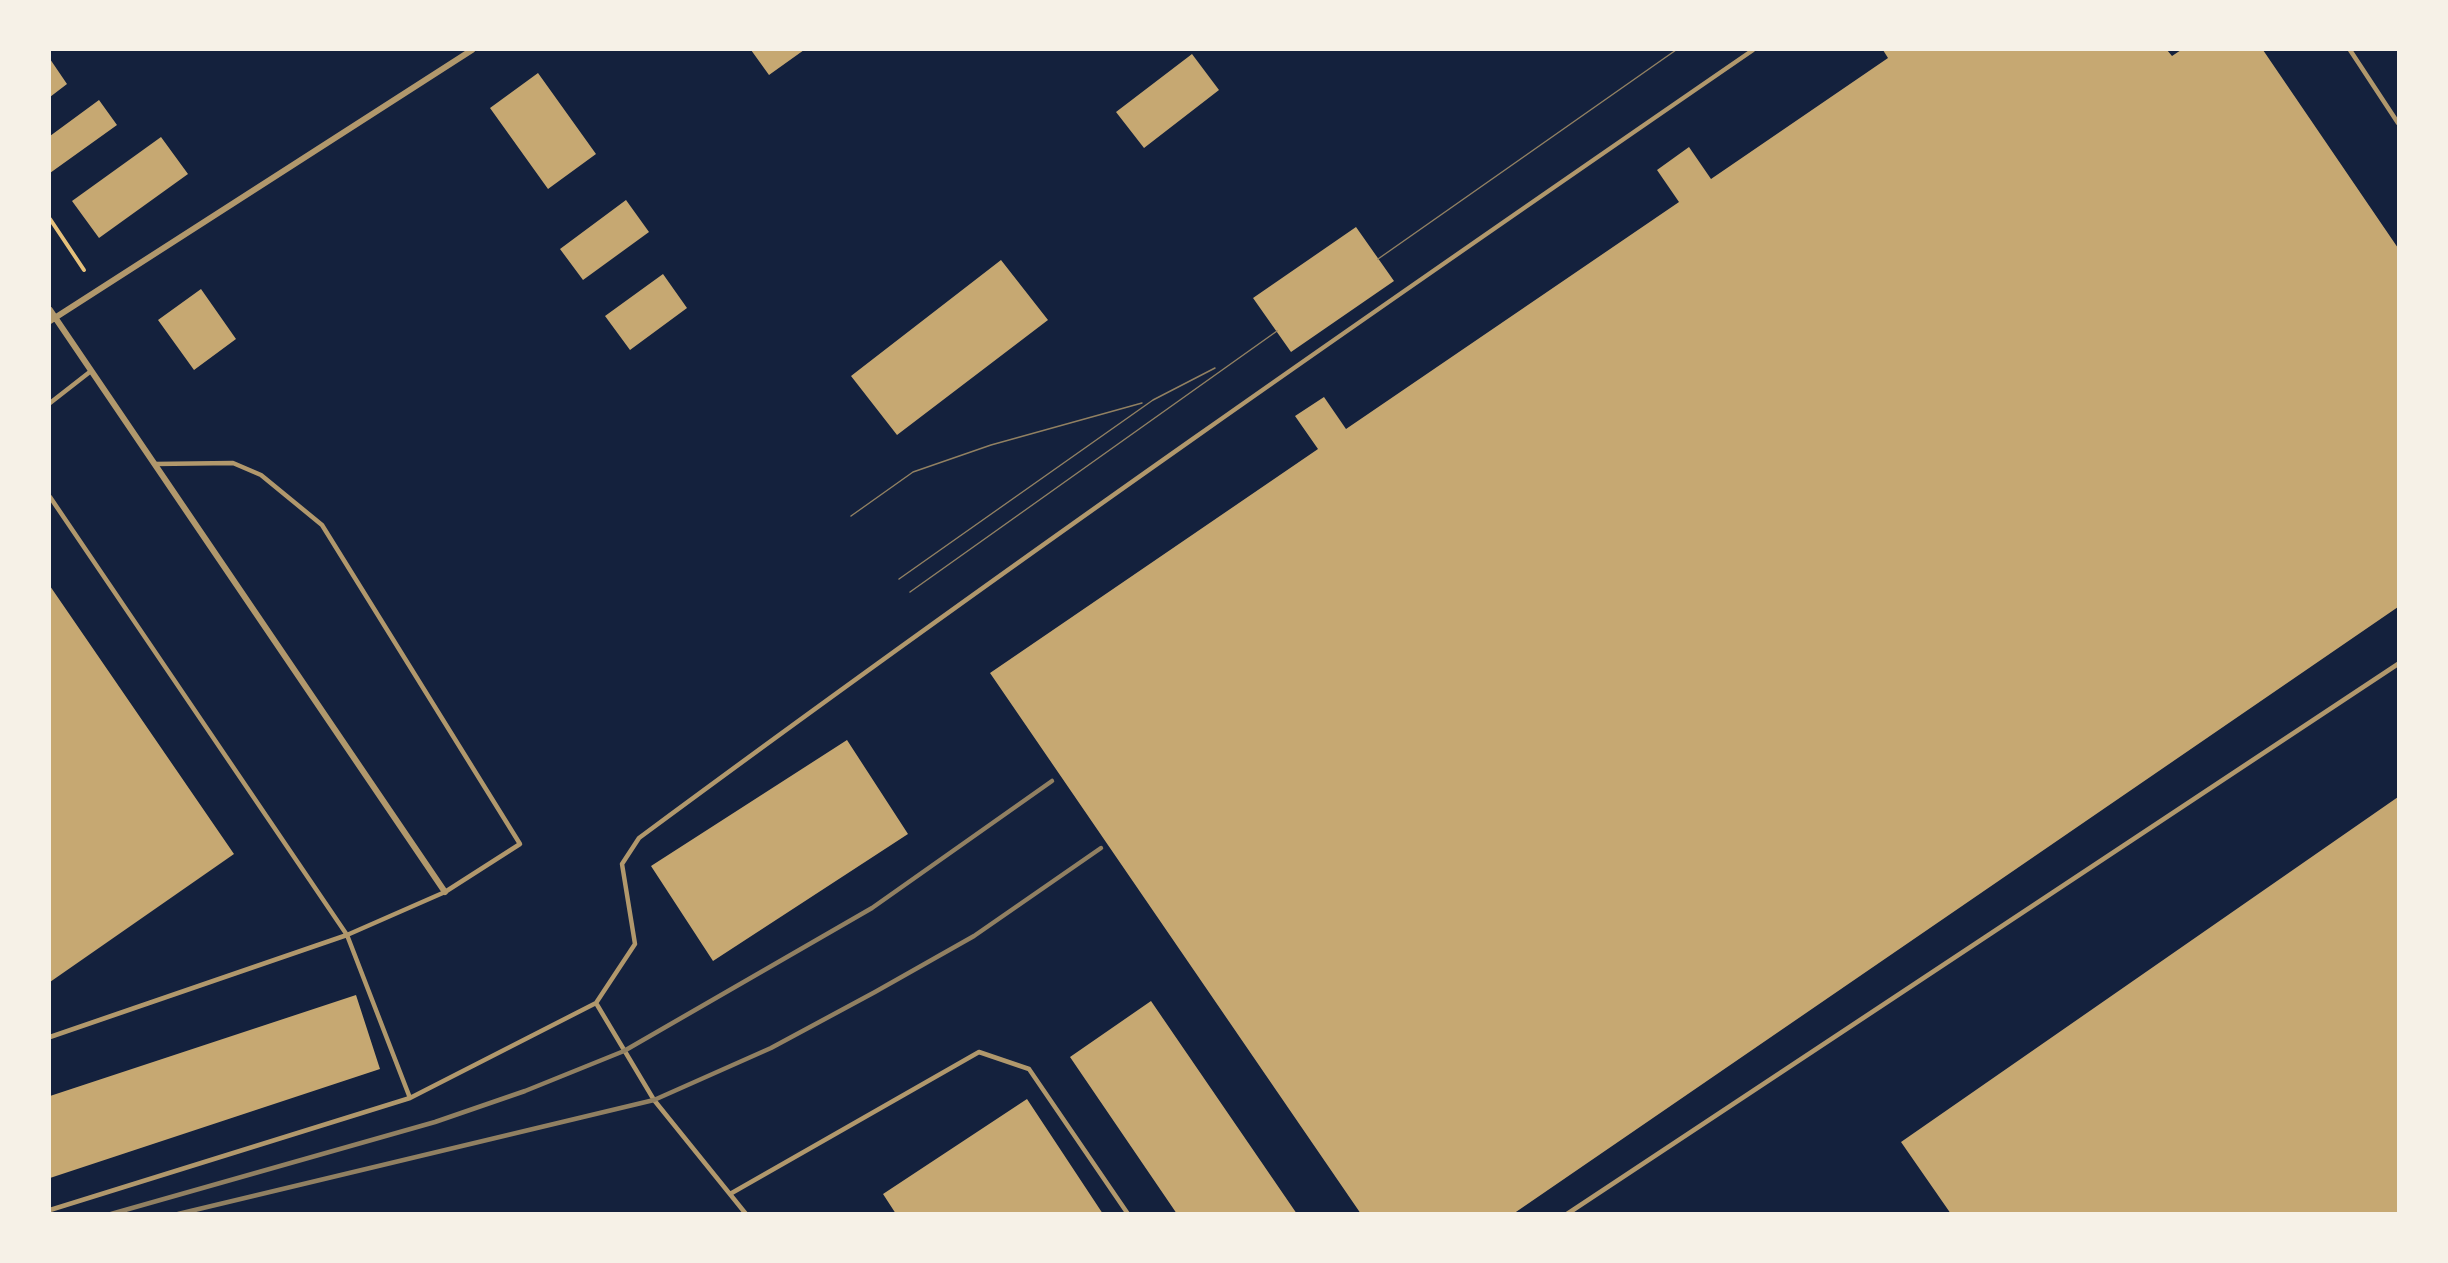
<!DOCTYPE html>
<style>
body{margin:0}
#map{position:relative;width:2448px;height:1263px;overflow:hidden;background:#14213d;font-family:"Open Sans",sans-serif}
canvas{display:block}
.frame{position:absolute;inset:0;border:51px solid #f6f1e7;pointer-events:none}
</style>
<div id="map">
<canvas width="2448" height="1263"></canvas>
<div class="frame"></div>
</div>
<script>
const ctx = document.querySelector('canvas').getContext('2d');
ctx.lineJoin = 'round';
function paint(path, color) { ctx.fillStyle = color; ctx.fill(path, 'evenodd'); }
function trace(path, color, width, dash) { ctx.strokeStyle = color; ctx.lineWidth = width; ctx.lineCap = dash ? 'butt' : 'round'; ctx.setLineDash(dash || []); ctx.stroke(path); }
paint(new Path2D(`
 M751,50H804L769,75Z
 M1883,50H2167L2172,56L2181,50H2263L2398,248V607L1513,1214H1361L990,673L1318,449L1295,416L1324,397L1346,429L1679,202L1657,170L1689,147L1711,179L1888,58Z
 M1192,54L1219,90L1144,148L1116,112Z
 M50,59L67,84L50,97Z
 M538,73L596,154L548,189L490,108Z
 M99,100L117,125L50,173V136Z
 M161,137L188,174L99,238L72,201Z
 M626,200L649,232L583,280L560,249Z
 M1356,227L1394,281L1291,352L1253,298Z
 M1001,260L1048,320L897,435L851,376Z
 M663,274L687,308L630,350L605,316Z
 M201,289L236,339L194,370L158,320Z
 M50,586L234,854L50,982Z
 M847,740L908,834L713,961L651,866Z
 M2398,797V1214H1951L1901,1142Z
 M356,995L380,1069L50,1178V1096Z
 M1151,1001L1297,1214H1177L1070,1057Z
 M1027,1099L1103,1214H896L883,1194Z`), '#c6a872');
trace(new Path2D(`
 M50,219L84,270`), '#e5c07b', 4);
trace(new Path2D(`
 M2350,50L2398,123
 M50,403L91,371
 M50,497L347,935L410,1098
 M596,1003L654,1100L746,1214
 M50,1037L347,935L445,892L520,844L322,525L261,475L233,463L154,464
 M730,1194L979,1052L1029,1069L1128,1214
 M50,1210L410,1098L596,1003L635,944L622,864L639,838C1005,567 1378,308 1753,50
 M1567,1214L2398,664`), '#b1986c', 4.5);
trace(new Path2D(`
 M50,310L445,892
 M50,321L472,50`), '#b1986c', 6);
trace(new Path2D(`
 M1378,259L1676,50
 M851,516L913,472L991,445L1142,403
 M899,579L1153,400L1215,368
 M910,592L1277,331`), '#918062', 1.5);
trace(new Path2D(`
 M111,1214L435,1122L525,1091L624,1051L872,908L1052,781
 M178,1214L654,1100L771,1048L875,992L974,936L1101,848`), '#918062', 4.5);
</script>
